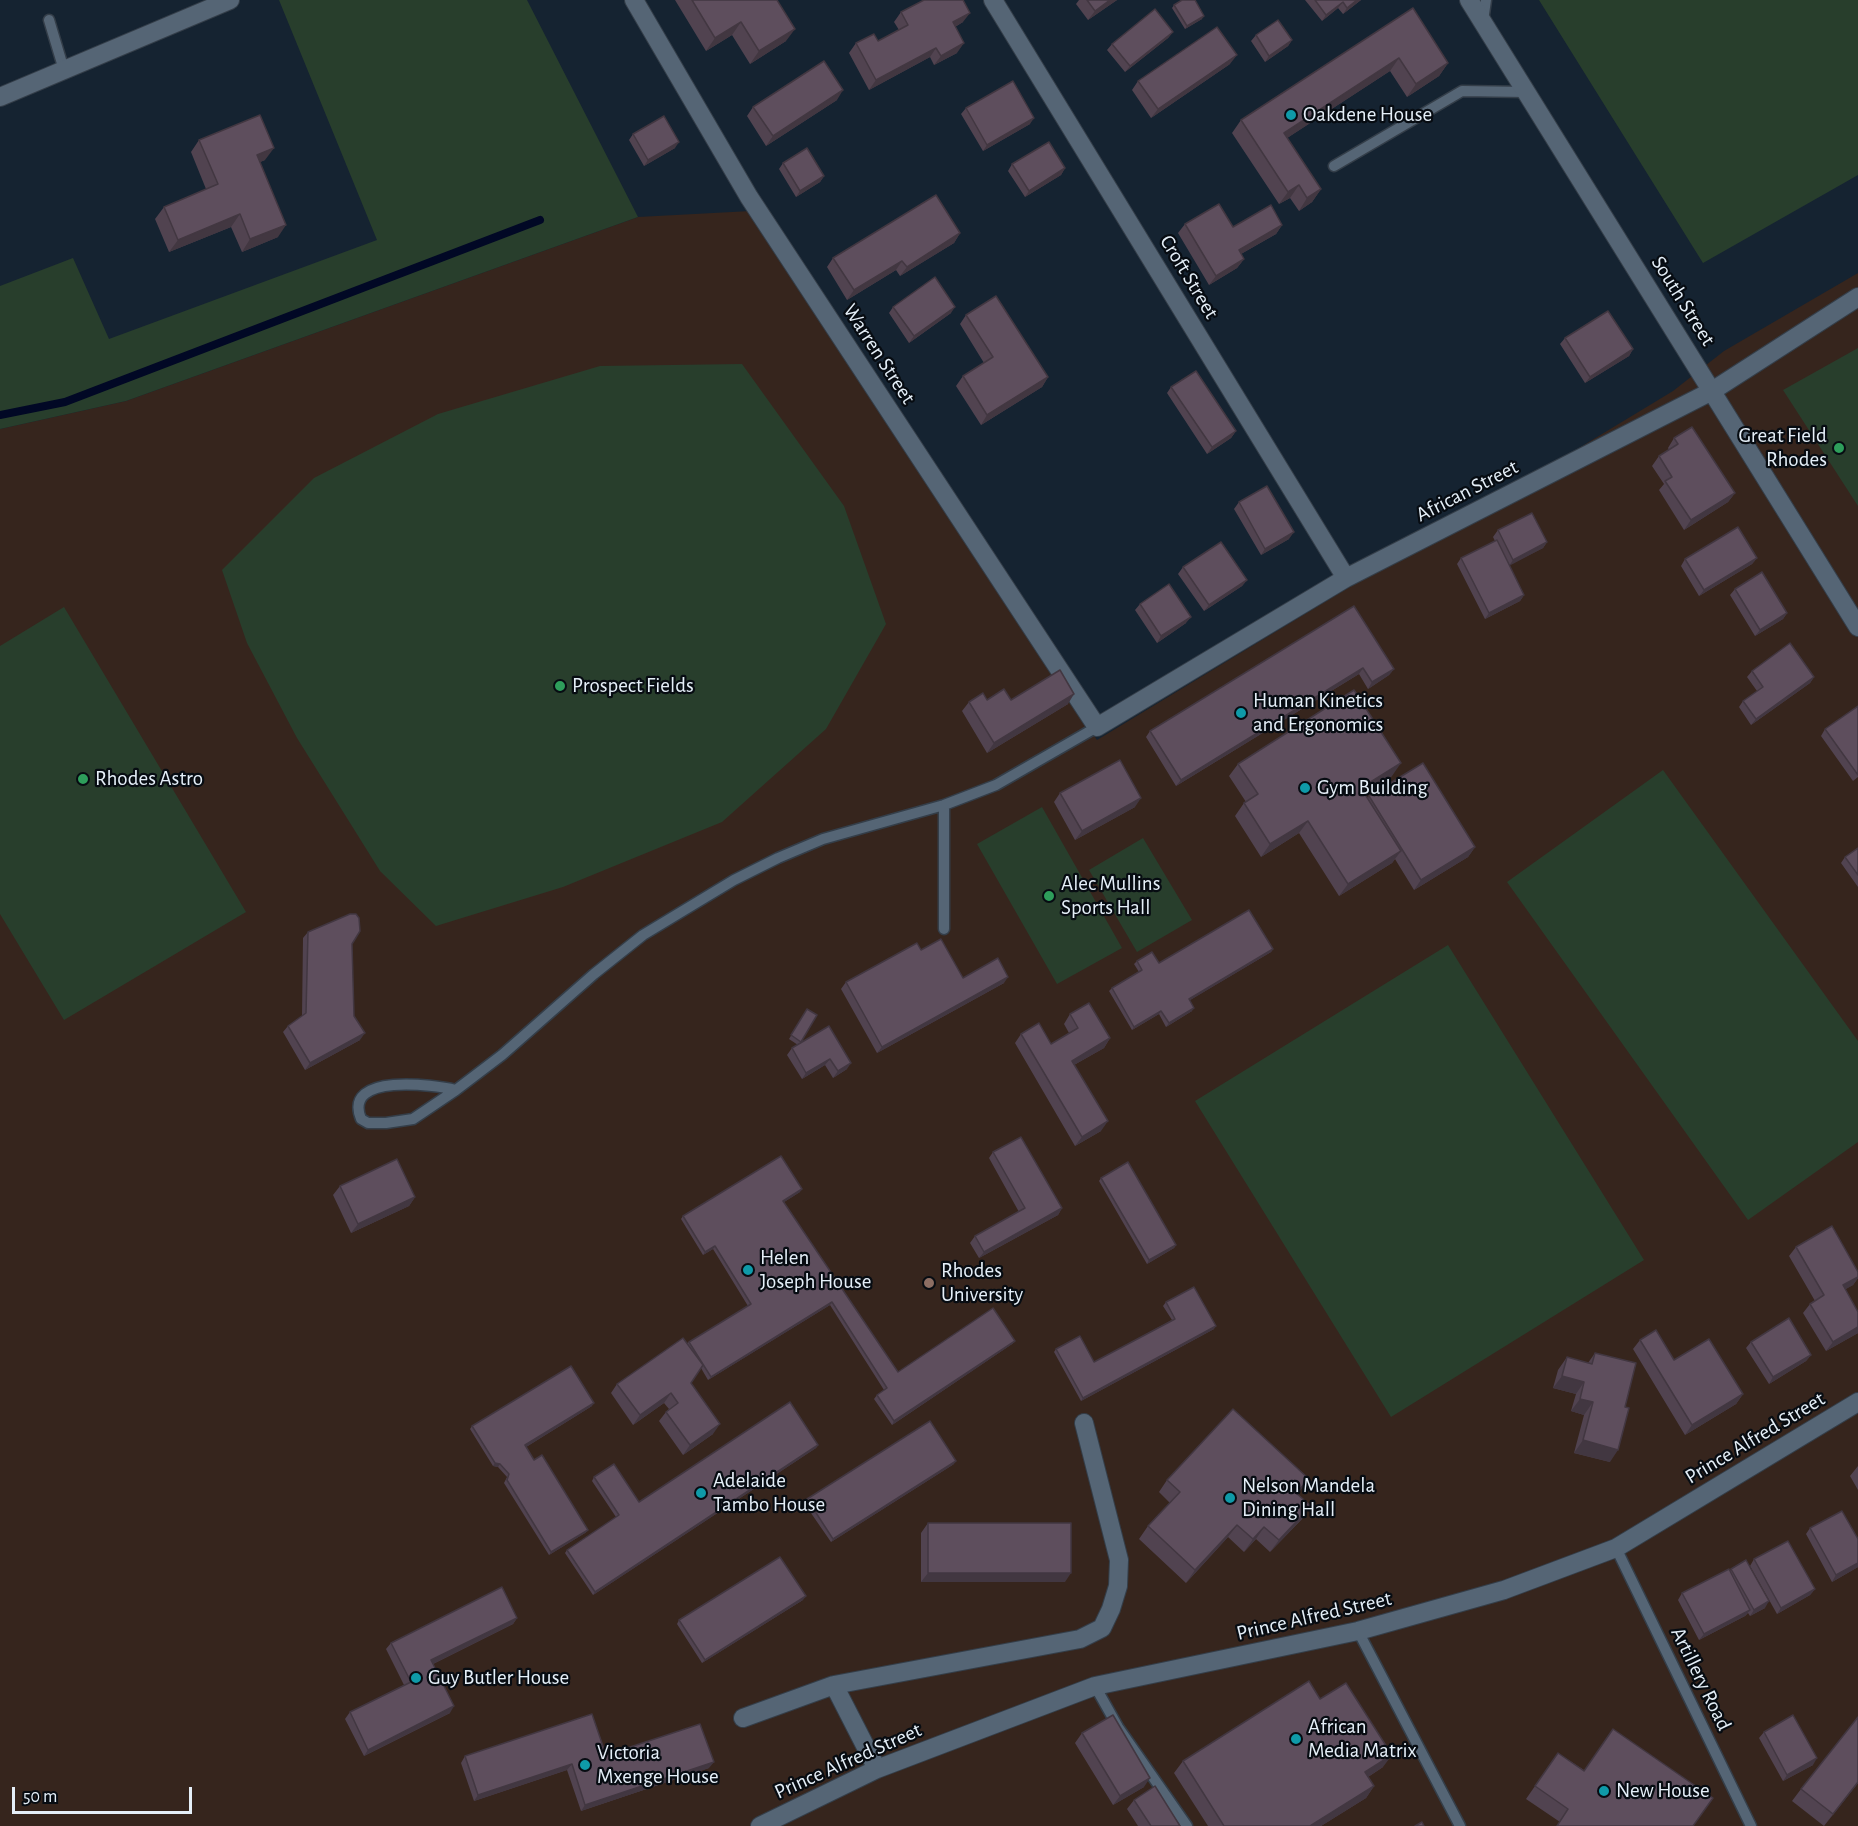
<!DOCTYPE html>
<style>
body{margin:0}
#map{position:relative;width:1858px;height:1826px;overflow:hidden;background:#152331;font-family:"Alegreya Sans",sans-serif}
canvas{display:block}
.scale{position:absolute;left:12px;top:1787px;width:180px;height:27px;box-sizing:border-box;border:3px solid #e5eff8;border-top:0;padding-left:8px;font-size:18px;line-height:21px;white-space:nowrap;color:#e5eff8;-webkit-text-stroke:4px #070c12;paint-order:stroke}
</style>
<div id="map">
<canvas width="1858" height="1826"></canvas>
<div class="scale">50 m</div>
</div>
<script>
const ctx = document.querySelector('canvas').getContext('2d');
ctx.lineJoin = 'round';
function paint(path, color) { ctx.fillStyle = color; ctx.fill(path, 'evenodd'); }
function trace(path, color, width, dash) { ctx.strokeStyle = color; ctx.lineWidth = width; ctx.lineCap = dash ? 'butt' : 'round'; ctx.setLineDash(dash || []); ctx.stroke(path); }
function write(font, color, halo, rows, align = 'center') {
  ctx.font = font + ' "Alegreya Sans",sans-serif'; ctx.lineWidth = 4.5; ctx.setLineDash([]); ctx.textBaseline = 'middle'; ctx.strokeStyle = halo; ctx.fillStyle = color; for (const [text, x, y, turn = 0] of rows) {
    ctx.save(); ctx.translate(x, y); ctx.rotate((+turn || 0) * Math.PI / 180); ctx.textAlign = isNaN(turn) ? turn : align; if (halo) ctx.strokeText(text, 0, 0); ctx.fillText(text, 0, 0); ctx.restore();
  }
}
paint(new Path2D(`
 M751,211L1097,740L1673,391L1724,351L1858,273V1826H0V429L126,401L638,217Z`), '#36251d');
paint(new Path2D(`
 M279,0H527L638,217L126,401L0,429V286L73,258L109,339L377,240Z
 M1539,0H1858V175L1703,263Z
 M1858,348V506L1783,390Z
 M742,364L844,506L886,624L826,729L722,822L563,887L436,926L380,871L297,738L247,643L222,570L314,478L438,414L600,366Z
 M64,607L246,912L64,1020L0,914V646Z
 M1663,770L1858,1041V1142L1748,1220L1507,882Z
 M1042,807L1122,948L1057,984L977,844Z
 M1143,838L1192,920L1137,952L1089,870Z
 M1448,945L1644,1260L1391,1417L1195,1101Z`), '#283e2c');
trace(new Path2D(`
 M0,415L65,402L540,220`), '#010825', 8);
const lane = new Path2D(`
 M49,20L64,70
 M1483,21L1486,0
 M1334,166L1462,91L1526,92
 M944,929V805
 M456,1090C435,1085 342,1072 361,1119L368,1123H386L413,1119L456,1090L502,1055L594,974L643,935L734,880L778,858L823,839L944,805L996,785L1097,727
 M1616,1548L1751,1826
 M1358,1631L1460,1826
 M1095,1686L1118,1727L1187,1826`);
const street = new Path2D(`
 M634,0L749,197L1097,727L1346,578L1712,391L1858,297
 M993,0L1346,578
 M1469,0L1858,627
 M0,97L230,0
 M834,1685L1080,1639L1102,1628L1111,1609L1118,1586L1119,1560L1084,1423
 M743,1718L834,1685L877,1769
 M760,1826L877,1769L1095,1686L1358,1631L1504,1590L1616,1548L1858,1402`);
trace(lane, '#343e49', 13);
trace(street, '#343e49', 20);
trace(lane, '#556575', 10);
trace(street, '#556575', 18);
paint(new Path2D(`
 M675,0H777L786,41L750,64L732,35L706,51Z
 M1079,0H1117L1088,20L1076,4Z
 M1305,0H1361L1343,14L1338,8L1322,21Z
 M1174,5L1202,19L1185,29L1172,8Z
 M1413,8L1448,63L1439,76L1407,97L1390,71L1287,138L1321,189L1312,202L1299,211L1290,198L1279,204L1232,133L1241,120Z
 M901,12L963,22L955,27L957,53L934,65L930,57L869,90L849,53L856,43L878,41L899,30L894,22Z
 M1173,32L1168,38L1125,72L1107,50L1112,44Z
 M1256,35L1292,40L1288,46L1265,62L1251,41Z
 M1230,64L1151,118L1132,90L1138,81Z
 M837,100L766,146L747,116L753,107Z
 M966,108L1030,124L983,151L961,114Z
 M633,134L675,148L644,166L629,140Z
 M199,140L265,160L260,162L278,237L242,252L231,227L169,252L155,219L164,207L206,189L191,152Z
 M783,163L824,176L820,182L796,197L779,169Z
 M1012,164L1065,168L1061,175L1025,197L1008,171Z
 M1185,224L1233,227L1282,225L1276,234L1241,254L1244,259L1237,268L1209,285L1178,233Z
 M960,233L954,243L900,276L896,270L847,300L827,267L833,258Z
 M893,307L951,313L909,343L889,313Z
 M966,315L1048,377L1042,387L981,425L956,386L963,376L984,363L960,324Z
 M1565,338L1633,349L1629,356L1585,383L1560,344Z
 M1171,387L1236,431L1231,438L1207,454L1167,393Z
 M1674,438L1735,493L1728,502L1684,530L1659,490L1664,484L1652,466L1659,456L1669,450L1668,448Z
 M1239,502L1289,539L1261,555L1234,509Z
 M1498,530L1547,542L1543,548L1509,565L1524,595L1520,601L1485,619L1457,564L1461,558L1495,541L1493,537Z
 M1757,558L1752,564L1699,596L1681,566L1685,559Z
 M1183,567L1247,580L1242,586L1204,611L1178,574Z
 M1735,589L1787,613L1783,619L1755,636L1730,595Z
 M1140,604L1186,623L1157,643L1135,610Z
 M1354,606L1394,669L1389,675L1368,689L1359,674L1176,786L1146,737L1150,731Z
 M1752,671L1814,677L1810,683L1751,725L1739,707L1743,701L1757,691L1747,677Z
 M987,700H1011L1068,704L987,753L962,711L969,702Z
 M1858,706V777L1853,781L1821,736L1825,729Z
 M1238,764L1392,776L1364,793L1368,798L1369,796L1475,847L1468,857L1414,890L1395,859L1392,863L1339,896L1299,833L1261,857L1235,816L1244,803L1246,802L1229,776Z
 M1060,793L1135,807L1075,840L1054,802Z
 M1858,848V887L1841,863L1845,857Z
 M308,932L354,1016L360,1040L305,1070L283,1032L288,1026L302,1016L303,938Z
 M1273,949L1271,952L1190,1000L1192,1011L1166,1027L1159,1014L1132,1030L1109,991L1112,988L1139,972L1134,964L1137,961L1159,963Z
 M963,978L1004,983L877,1053L841,989L846,982Z
 M807,1009L817,1015L800,1043L829,1026L847,1069L833,1078L825,1065L802,1079L787,1055L792,1048L798,1045L789,1039Z
 M1070,1014L1110,1038L1104,1048L1074,1065L1101,1131L1075,1146L1015,1043L1021,1034L1051,1044L1069,1033L1064,1024Z
 M993,1152L1062,1208L1058,1215L979,1258L970,1243L975,1236L1019,1212L989,1158Z
 M1101,1178L1176,1245L1174,1248L1147,1264L1099,1181Z
 M340,1186L415,1197L409,1206L351,1233L333,1195Z
 M800,1192L784,1202L898,1372L1015,1341L1012,1344L892,1425L874,1399L877,1395L884,1390L830,1305L708,1380L701,1368L691,1383L713,1434L683,1455L659,1421L666,1412L669,1409L664,1403L633,1425L611,1393L617,1384L687,1343L689,1342L748,1306L713,1249L703,1255L681,1219L683,1216Z
 M1796,1247L1858,1272V1278L1853,1285L1845,1289L1858,1312V1333L1826,1351L1803,1313L1810,1304L1815,1301L1789,1256Z
 M1166,1302L1214,1329L1081,1401L1054,1352L1056,1349L1094,1362L1172,1320L1163,1306Z
 M1640,1340L1674,1360L1743,1394L1736,1404L1685,1435L1633,1349Z
 M1751,1342L1811,1355L1806,1361L1769,1384L1746,1348Z
 M1595,1353L1610,1462L1574,1453L1584,1415L1571,1411L1576,1394L1553,1388L1558,1370L1567,1357L1588,1363Z
 M592,1406L526,1447L534,1460L588,1530L585,1533L549,1555L504,1483L507,1477L498,1467L493,1466L470,1429L472,1426Z
 M818,1445L816,1448L593,1595L565,1553L567,1550L616,1517L592,1481L594,1477L639,1502Z
 M954,1464L831,1542L804,1503L807,1499Z
 M1858,1466V1490L1850,1476Z
 M1167,1480L1300,1491L1297,1494L1302,1519L1270,1552L1256,1539L1244,1552L1228,1537L1186,1583L1139,1539L1148,1526L1170,1503L1159,1492Z
 M928,1523L1065,1582H921V1533Z
 M1810,1528L1858,1567L1832,1582L1806,1534Z
 M1754,1559L1815,1589L1810,1595L1777,1614L1750,1566Z
 M1731,1569L1765,1608L1750,1616L1748,1613L1745,1616L1699,1640L1678,1600L1682,1593L1730,1571Z
 M803,1600L702,1663L677,1624L679,1620Z
 M517,1618L513,1624L433,1664L450,1713L364,1756L345,1719L350,1712L404,1685L386,1649L391,1643Z
 M1320,1699L1383,1767L1368,1777L1374,1786L1366,1798L1321,1826H1208L1174,1773L1183,1761Z
 M1858,1717V1783L1824,1826L1792,1801L1801,1789Z
 M1764,1732L1813,1765L1783,1781L1759,1738Z
 M1082,1733L1144,1787L1113,1805L1075,1743Z
 M1558,1753L1584,1770L1713,1798L1560,1822L1526,1799Z
 M606,1755L709,1768L581,1811L567,1770L474,1801L461,1763L465,1756Z
 M1134,1800L1180,1826H1138L1127,1809Z`), '#514350');
paint(new Path2D(`
 M1110,0H1117L1088,20L1095,11Z
 M1357,0H1361L1343,14L1347,8Z
 M1343,2L1338,8L1322,21L1326,15Z
 M970,13L963,22L946,32L953,22Z
 M1204,16L1202,19L1185,29L1187,26Z
 M741,22L732,35L706,51L715,38Z
 M795,29L786,41L750,64L759,51Z
 M1173,32L1168,38L1125,72L1130,66Z
 M1292,40L1288,46L1265,62L1269,56Z
 M964,43L957,53L934,65L941,56Z
 M936,48L930,57L869,90L876,80Z
 M1237,55L1230,64L1151,118L1158,109Z
 M1399,58L1390,71L1275,146L1284,133Z
 M1448,63L1439,76L1407,97L1416,84Z
 M843,90L837,100L766,146L773,136Z
 M1034,118L1030,124L983,151L987,145Z
 M679,142L675,148L644,166L648,160Z
 M274,148L265,160L248,167L257,155Z
 M1065,168L1061,175L1025,197L1029,191Z
 M824,176L820,182L796,197L800,191Z
 M1299,185L1290,198L1279,204L1288,192Z
 M1321,189L1312,202L1299,211L1307,198Z
 M240,214L231,227L169,252L178,240Z
 M286,225L278,237L242,252L250,239Z
 M1282,225L1276,234L1232,259L1239,250Z
 M960,233L954,243L900,276L907,267Z
 M1244,259L1237,268L1209,285L1216,276Z
 M902,261L896,270L847,300L854,290Z
 M955,307L951,313L909,343L914,336Z
 M1633,349L1629,356L1585,383L1590,377Z
 M1048,377L1042,387L981,425L987,415Z
 M1236,431L1231,438L1207,454L1212,447Z
 M1735,493L1728,502L1684,530L1691,520Z
 M1294,532L1289,539L1261,555L1265,549Z
 M1547,542L1543,548L1509,566L1513,560Z
 M1757,558L1752,564L1699,596L1704,590Z
 M1247,580L1242,586L1204,611L1209,605Z
 M1524,595L1520,601L1485,619L1489,613Z
 M1787,613L1783,619L1755,636L1760,630Z
 M1191,617L1186,623L1157,643L1161,636Z
 M1363,668L1359,674L1176,786L1181,780Z
 M1394,669L1389,675L1368,689L1372,682Z
 M1814,677L1810,683L1751,725L1756,719Z
 M1074,694L1068,704L987,753L994,743Z
 M1401,763L1392,776L1353,801L1361,788Z
 M1141,798L1135,807L1075,840L1082,831Z
 M1308,821L1299,833L1261,857L1270,844Z
 M1475,847L1468,857L1414,890L1421,880Z
 M1401,851L1392,863L1339,896L1348,884Z
 M1273,949L1271,952L1187,1002L1189,999Z
 M1008,977L1004,983L877,1053L882,1047Z
 M1194,1008L1192,1011L1166,1027L1169,1023Z
 M1161,1011L1159,1014L1132,1030L1134,1027Z
 M365,1033L360,1040L305,1070L310,1063Z
 M1110,1038L1104,1048L1065,1070L1072,1061Z
 M830,1059L825,1065L802,1079L806,1073Z
 M851,1063L847,1069L833,1078L838,1071Z
 M1108,1121L1101,1131L1075,1146L1082,1137Z
 M802,1189L800,1192L781,1204L783,1201Z
 M415,1197L409,1206L351,1233L358,1224Z
 M1062,1208L1058,1215L979,1258L984,1252Z
 M1176,1245L1174,1248L1147,1264L1149,1260Z
 M715,1246L713,1249L703,1255L705,1252Z
 M1858,1277V1278L1853,1285L1836,1295L1843,1285Z
 M832,1302L830,1305L708,1380L711,1377Z
 M1216,1326L1214,1329L1081,1401L1083,1398Z
 M1858,1327V1333L1826,1351L1833,1342Z
 M1015,1341L1012,1344L892,1425L894,1421Z
 M1811,1355L1806,1361L1769,1384L1773,1377Z
 M1562,1376L1584,1382L1576,1394L1553,1388Z
 M671,1393L664,1403L633,1425L640,1415Z
 M1743,1394L1736,1404L1685,1435L1692,1425Z
 M1580,1399L1593,1402L1584,1415L1571,1411Z
 M594,1403L592,1406L523,1449L525,1445Z
 M720,1424L713,1434L683,1455L690,1445Z
 M1583,1440L1618,1450L1610,1462L1574,1453Z
 M818,1445L816,1448L593,1595L595,1592Z
 M956,1461L954,1464L831,1542L833,1539Z
 M495,1463L500,1464L498,1467L493,1466Z
 M1309,1479L1300,1491L1287,1505L1296,1493Z
 M1311,1506L1302,1519L1270,1552L1279,1540Z
 M1237,1525L1228,1537L1186,1583L1195,1570Z
 M1264,1527L1256,1539L1244,1552L1253,1539Z
 M588,1530L585,1533L549,1555L551,1552Z
 M1858,1563V1567L1832,1582L1836,1575Z
 M928,1573H1071L1065,1582H921Z
 M1815,1589L1810,1595L1777,1614L1781,1608Z
 M806,1596L803,1600L702,1663L705,1660Z
 M1769,1601L1765,1608L1750,1616L1754,1610Z
 M1750,1610L1745,1616L1699,1640L1704,1634Z
 M517,1618L513,1624L427,1667L431,1660Z
 M454,1706L450,1713L364,1756L368,1750Z
 M1392,1755L1383,1767L1357,1784L1365,1772Z
 M1817,1758L1813,1765L1783,1781L1787,1775Z
 M714,1762L709,1768L581,1811L585,1805Z
 M572,1764L567,1770L474,1801L478,1795Z
 M1150,1778L1144,1787L1113,1805L1120,1796Z
 M1858,1782V1783L1824,1826L1833,1814Z
 M1374,1786L1366,1798L1321,1826H1310Z`), '#423741');
const building = new Path2D(`
 M692,0H777L795,29L759,51L741,22L715,38Z
 M924,0H963L970,13L953,22L964,43L941,56L936,48L876,80L856,43L874,34L878,41L908,25L901,12Z
 M1087,0H1110L1095,11Z
 M1182,0H1195L1204,16L1187,26L1174,5Z
 M1315,0H1357L1347,8L1343,2L1326,15Z
 M1413,8L1448,63L1416,84L1399,58L1284,133L1321,189L1307,198L1299,185L1288,192L1241,120Z
 M1155,9L1173,32L1130,66L1112,44Z
 M1278,20L1292,40L1269,56L1256,35Z
 M1217,27L1237,55L1158,109L1138,81Z
 M824,61L843,90L773,136L753,107Z
 M1013,81L1034,118L987,145L966,108Z
 M260,115L274,148L257,155L286,225L250,239L240,214L178,240L164,207L218,184L199,140Z
 M664,116L679,142L648,160L633,134Z
 M1049,142L1065,168L1029,191L1012,164Z
 M807,148L824,176L800,191L783,163Z
 M936,195L960,233L907,267L902,261L854,290L833,258Z
 M1219,204L1233,227L1271,205L1282,225L1239,250L1244,259L1216,276L1185,224Z
 M935,277L955,307L914,336L893,307Z
 M996,296L1048,377L987,415L963,376L993,357L966,315Z
 M1608,311L1633,349L1590,377L1565,338Z
 M1196,371L1236,431L1212,447L1171,387Z
 M1692,427L1735,493L1691,520L1665,481L1672,477L1659,456L1678,444L1674,438Z
 M1267,486L1294,532L1265,549L1239,502Z
 M1532,513L1547,542L1513,560L1498,530Z
 M1738,527L1757,558L1704,590L1685,559Z
 M1497,540L1524,595L1489,613L1461,558Z
 M1221,542L1247,580L1209,605L1183,567Z
 M1762,572L1787,613L1760,630L1735,589Z
 M1169,584L1191,617L1161,636L1140,604Z
 M1354,606L1394,669L1372,682L1363,668L1181,780L1150,731Z
 M1790,643L1814,677L1756,719L1743,701L1763,687L1752,671Z
 M1060,670L1074,694L994,743L969,702L983,693L987,700L1004,689L1011,700Z
 M1354,690L1401,763L1361,788L1401,851L1348,884L1308,821L1270,844L1244,803L1258,794L1238,764Z
 M1858,706V775L1825,729Z
 M1120,760L1141,798L1082,831L1060,793Z
 M1423,763L1475,847L1421,880L1369,796Z
 M1858,848V875L1845,857Z
 M1249,910L1273,949L1189,999L1194,1008L1169,1023L1161,1011L1134,1027L1112,988L1142,970L1137,961L1152,952L1159,963Z
 M350,914H356L359,918L360,931L352,944L354,1016L365,1033L310,1063L288,1026L306,1013L308,932Z
 M941,939L963,978L998,958L1008,977L882,1047L846,982L917,943L921,950Z
 M1089,1003L1110,1038L1072,1061L1108,1121L1082,1137L1021,1034L1039,1023L1051,1044L1078,1028L1070,1014Z
 M807,1009L817,1015L801,1042L791,1035Z
 M829,1026L851,1063L838,1071L830,1059L806,1073L792,1048Z
 M1021,1137L1062,1208L984,1252L975,1236L1025,1208L993,1152Z
 M781,1156L802,1189L783,1201L898,1372L993,1308L1015,1341L894,1421L877,1395L887,1388L832,1302L711,1377L689,1342L751,1304L715,1246L705,1252L683,1216Z
 M397,1159L415,1197L358,1224L340,1186Z
 M1128,1162L1176,1245L1149,1260L1101,1178Z
 M1832,1226L1858,1272V1277L1843,1285L1858,1312V1327L1833,1342L1810,1304L1824,1295L1796,1247Z
 M1194,1287L1216,1326L1083,1398L1056,1349L1080,1336L1094,1362L1175,1319L1166,1302Z
 M1789,1318L1811,1355L1773,1377L1751,1342Z
 M1656,1330L1674,1360L1709,1339L1743,1394L1692,1425L1640,1340Z
 M683,1338L703,1365L691,1383L720,1424L690,1445L666,1412L678,1403L671,1393L640,1415L617,1384Z
 M1595,1353L1636,1363L1625,1407L1629,1408L1618,1450L1583,1440L1593,1402L1580,1399L1584,1382L1562,1376L1567,1357L1592,1364Z
 M571,1366L594,1403L525,1445L534,1460L542,1455L588,1530L551,1552L507,1480L509,1474L500,1464L495,1463L472,1426Z
 M790,1402L818,1445L595,1592L567,1550L619,1515L594,1477L614,1464L639,1502Z
 M1233,1409L1309,1479L1296,1493L1311,1506L1279,1540L1264,1527L1253,1539L1237,1525L1195,1570L1148,1526L1180,1492L1167,1480Z
 M930,1421L956,1461L833,1539L807,1499Z
 M1842,1511L1858,1539V1563L1836,1575L1810,1528Z
 M928,1523H1071V1573H928Z
 M1788,1541L1815,1589L1781,1608L1754,1559Z
 M780,1557L806,1596L705,1660L679,1620Z
 M1746,1560L1769,1601L1754,1610L1731,1569Z
 M1729,1569L1750,1610L1704,1634L1682,1593Z
 M502,1587L517,1618L431,1660L454,1706L368,1750L350,1712L411,1682L391,1643Z
 M1309,1681L1320,1699L1346,1683L1392,1755L1365,1772L1374,1786L1310,1826H1224L1183,1761Z
 M592,1714L606,1755L700,1724L714,1762L585,1805L572,1764L478,1795L465,1756Z
 M1113,1715L1150,1778L1120,1796L1082,1733Z
 M1793,1715L1817,1758L1787,1775L1764,1732Z
 M1858,1717V1782L1833,1814L1801,1789Z
 M1613,1729L1713,1798L1693,1826H1557L1568,1809L1535,1786L1558,1753L1584,1771Z
 M1155,1786L1180,1826H1151L1134,1800Z
 M1422,1822L1424,1826H1415Z`);
paint(building, '#5e4e5d');
trace(building, '#423741', 1.5);
for (const [x, y, r, color] of [
 [1291,115,6,"#0f9aa8"],
 [1839,448,6,"#2e9e5b"],
 [560,686,6,"#2e9e5b"],
 [1241,713,6,"#0f9aa8"],
 [83,779,6,"#2e9e5b"],
 [1305,788,6,"#0f9aa8"],
 [1049,896,6,"#2e9e5b"],
 [748,1270,6,"#0f9aa8"],
 [929,1283,6,"#8d6e63"],
 [701,1493,6,"#0f9aa8"],
 [1230,1498,6,"#0f9aa8"],
 [416,1678,6,"#0f9aa8"],
 [1296,1739,6,"#0f9aa8"],
 [585,1765,6,"#0f9aa8"],
 [1604,1791,6,"#0f9aa8"]
]) { const dot = new Path2D(); dot.arc(x, y, r, 0, 2 * Math.PI); ctx.fillStyle = color; ctx.fill(dot); trace(dot, '#070c12', 2); }
write('21px', '#e5eff8', '#070c12', [
 ["Oakdene House",1303,115],
 ["Great Field",1827,436,"right"],
 ["Rhodes",1827,460,"right"],
 ["Prospect Fields",572,686],
 ["Human Kinetics",1253,701],
 ["and Ergonomics",1253,725],
 ["Rhodes Astro",95,779],
 ["Gym Building",1317,788],
 ["Alec Mullins",1061,884],
 ["Sports Hall",1061,908],
 ["Helen",760,1258],
 ["Joseph House",760,1282],
 ["Rhodes",941,1271],
 ["University",941,1295],
 ["Adelaide",713,1481],
 ["Tambo House",713,1505],
 ["Nelson Mandela",1242,1486],
 ["Dining Hall",1242,1510],
 ["Guy Butler House",428,1678],
 ["African",1308,1727],
 ["Media Matrix",1308,1751],
 ["Victoria",597,1753],
 ["Mxenge House",597,1777],
 ["New House",1616,1791]
], 'left');
write('21px', '#e5eff8', '#070c12', [
 ["Croft Street",1189,277,59],
 ["South Street",1683,301,58],
 ["Warren Street",879,354,57],
 ["African Street",1467,491,-27],
 ["Prince Alfred Street",1755,1438,-31],
 ["Prince Alfred Street",1314,1616,-13],
 ["Artillery Road",1701,1679,64],
 ["Prince Alfred Street",848,1761,-24]
]);
</script>
